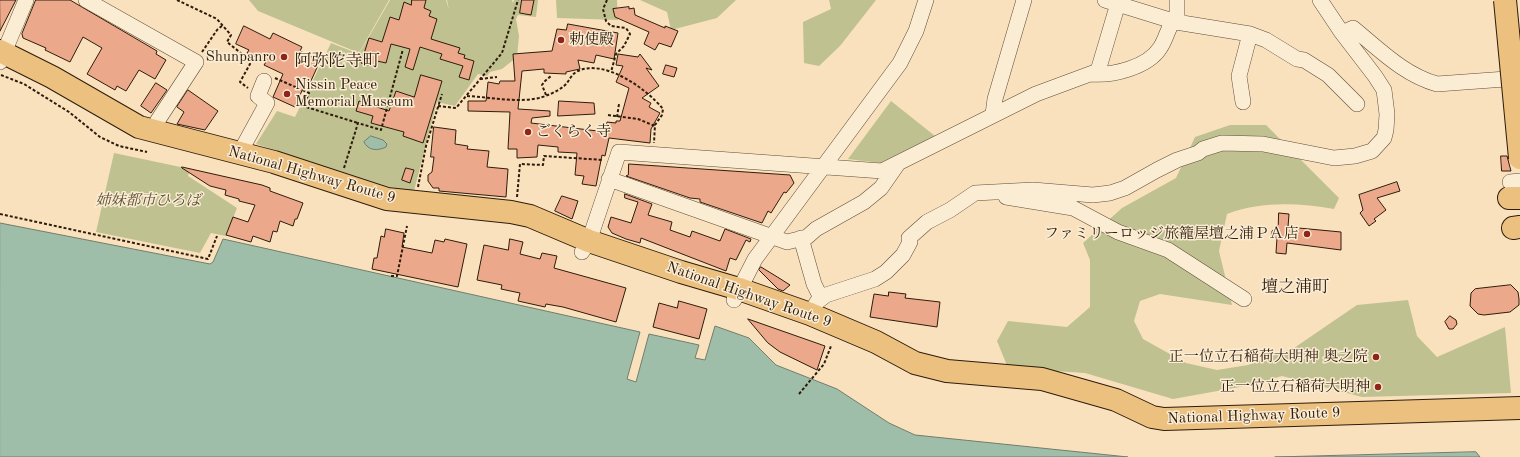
<!DOCTYPE html>
<meta charset="utf-8">
<style>
body{margin:0}
canvas{display:block;background:#f9e1bd}
</style>
<canvas width="1520" height="457"></canvas>
<script>
const ctx = document.querySelector('canvas').getContext('2d');
ctx.lineJoin = 'round';
function paint(path, color) { ctx.fillStyle = color; ctx.fill(path, 'evenodd'); }
function trace(path, color, width, dash) { ctx.strokeStyle = color; ctx.lineWidth = width; ctx.lineCap = dash ? 'butt' : 'round'; ctx.setLineDash(dash || []); ctx.stroke(path); }
function write(font, color, halo, rows, align = 'center') {
  ctx.font = font + ' "Old Standard TT","Noto Serif JP",serif'; ctx.lineWidth = 3; ctx.setLineDash([]); ctx.textBaseline = 'middle'; ctx.strokeStyle = halo; ctx.fillStyle = color; for (const [text, x, y, turn = 0] of rows) {
    ctx.save(); ctx.translate(x, y); ctx.rotate((+turn || 0) * Math.PI / 180); ctx.textAlign = isNaN(turn) ? turn : align; if (halo) ctx.strokeText(text, 0, 0); ctx.fillText(text, 0, 0); ctx.restore();
  }
}
paint(new Path2D(`
 M249,0H389L359,53L258,11Z
 M390,0H446L449,10L447,0H512L513,3L514,0H538L536,17L518,15L516,19L519,36L517,57L502,69L490,72L487,76L478,74L455,106L437,102L414,191L390,187L256,144L277,111L295,117L331,43L359,54Z
 M556,0H617L618,20L557,18Z
 M640,0H736L717,18L671,30L667,12Z
 M829,0H876L840,46L819,66L804,63L803,22L831,9Z
 M891,101L935,136L880,163L848,159Z
 M1230,125H1266L1339,198L1334,209C1299,203 1261,201 1227,214L1219,251L1232,305L1160,294L1140,301L1134,321L1143,339L1186,363L1217,370L1248,365L1294,348L1357,305L1408,300L1417,336L1437,357L1505,327L1511,393L1362,397L1282,376L1251,385L1173,399L1085,373L1008,368L997,341L1008,321L1067,327L1090,307V260L1083,243L1122,208L1176,178L1195,137Z
 M114,153L190,169L188,176L237,208L226,236L211,233L200,253L96,232Z`), '#bfc290');
const water = new Path2D(`
 M371,136L383,140L387,144L386,147C378,151 368,151 364,142Z
 M0,223L210,264L213,262L223,239L640,332L627,379L636,382L649,334L699,345L695,358L705,360L715,326L749,338L776,365L837,389L889,423L915,435L1128,457H0Z
 M1476,452L1480,457H1275Z`);
paint(water, '#9fbeaa');
trace(water, '#727d6a', 1);
const building = new Path2D(`
 M0,0H16L0,31Z
 M36,0H70L157,51L156,54L166,60L155,79L139,70L126,91L117,86L115,90L87,74L102,48L83,37L70,62L45,50L46,48L23,38L22,34Z
 M412,0H426L424,8L431,11L429,16L437,19L431,39L460,48L458,53L465,55L464,58L474,61L469,80L459,77L463,66L440,59L442,54L420,47L413,70L405,67L410,49L391,44L386,63L377,61L375,67L361,63L369,38L382,42L390,17L399,20L404,2L411,5Z
 M522,0H534L531,15L520,13Z
 M629,7V9L634,8L635,15L665,28V26L678,31L671,47L659,43L655,50L644,44L649,32L615,17L613,9Z
 M568,24L618,33L614,59L596,55L594,63L578,60L580,69L566,72V74L544,73V69L522,71L518,109L550,111V116L532,118L531,123L606,132L607,122L616,123V121H620L629,88L616,82L623,66L616,65L618,54L638,57L640,54L652,70L646,68L659,86L642,98L651,103L649,107L660,113L651,129L650,143L609,138L605,156L602,155L596,186L582,184L584,176L575,175L577,153L558,152V147L538,145L537,157L517,158V149H508L510,112L468,111V101H486L488,82L499,84L500,81H515L513,54L552,51L557,29L566,30Z
 M244,26L270,39L273,33L302,47L300,51L320,61L310,83L306,81L295,107L273,97L283,74L264,65L266,62L247,53L249,50L236,44Z
 M666,65L677,68L674,77L663,74Z
 M421,75L442,81L423,143L403,136L404,132L371,123L373,116L356,111L359,101L389,111L396,91L414,97Z
 M156,83L167,90L151,113L141,106Z
 M188,90L218,111L205,130L177,124L184,112L177,107Z
 M559,101L594,103L595,114L558,116Z
 M434,127L456,130L455,144L468,146L467,149L489,151L487,167L508,169L506,197L439,191V188H433L428,181V175L432,172L434,157H431Z
 M1501,156H1507L1511,171H1502Z
 M629,164L790,175L794,183L786,193L784,192L771,213L768,211L762,223L700,202V199L690,198L626,176L628,175Z
 M182,167L262,185L270,188V191L303,203L297,219H295L293,226L280,221L277,232L273,231L270,242L253,236L251,242L226,235L233,217L248,222L255,205L239,201V199L225,195L226,190L210,186L182,168Z
 M406,168L414,170L410,183L402,180Z
 M1397,182L1400,191L1377,198L1386,210L1374,219L1376,221L1369,226L1360,213L1363,210L1359,195Z
 M625,194L652,204L648,215L672,222L670,230L690,237L692,231L720,241L725,229L751,239L750,242L746,240L736,260L730,258L726,271L641,238L640,243L626,239L612,233L608,227L611,217L631,223L638,202L625,198Z
 M562,196L578,201L572,219L555,211Z
 M1279,213L1289,214L1288,227L1341,232V250L1287,243L1286,254L1276,253L1277,238L1272,237V231L1278,225Z
 M386,229L404,233L402,247L432,253L435,240L444,242L445,239L467,244L458,287L372,269L374,258H377L381,236L384,237Z
 M510,239L523,242L520,254L540,259L542,253L557,256L554,268L626,288L616,322L563,307L546,304L545,307L518,301L520,293L501,289L502,285L477,280L484,245L508,250Z
 M761,267L779,278L790,285L783,291L778,289L759,270Z
 M1511,285L1518,292L1519,299V305L1510,312L1484,315L1478,314L1470,306L1471,293L1475,289Z
 M889,292L906,294L905,298L940,302L937,327L870,317L874,294L888,296Z
 M679,301L707,309L699,339L653,327L659,303L677,308Z
 M1450,316L1456,320L1457,324L1453,329H1449L1445,322Z
 M748,319L825,346L817,370L780,352L768,343Z`);
paint(building, '#eba88b');
trace(building, '#2e1c0b', 1);
const minor = new Path2D(`
 M86,0L196,62L158,120L154,130
 M1105,0L1176,22L1250,34L1266,40L1297,59L1304,60L1328,75L1357,104
 M1342,33L1353,28C1379,49 1404,75 1437,84L1520,78
 M0,62L26,0
 M1091,74C1113,76 1148,67 1160,48C1167,38 1168,25 1177,16V0
 M1243,102L1239,76L1250,34
 M993,114L995,99L1024,0
 M244,145L267,103L258,96L264,81
 M609,179L787,242L807,237L816,229L864,202L881,188L897,165
 M1510,182L1520,181
 M1006,197L1073,208L1118,232L1168,250L1244,299
 M801,238L814,284L821,298
 M582,252L589,241L619,152L882,171L1036,94L1098,71L1119,0
 M734,300L755,259L900,63L916,31L926,0
 M810,314L817,302L826,295L875,279L886,272L903,255L910,242L909,238L927,222L950,210L975,193L1033,190L1093,195L1110,193L1125,188L1157,170L1177,160L1198,153L1203,149L1222,143L1263,144L1334,158L1355,156L1372,151L1384,138L1386,130L1387,114L1384,90L1375,76L1342,33L1320,0`);
const highway = new Path2D(`
 M0,51L52,77L139,127L274,162L387,199L511,212L530,216L589,241L681,272L739,289L810,314L876,342L915,363L947,371L1042,379L1116,400L1152,417L1164,419L1520,408
 M1509,198H1520
 M1513,228L1520,227`);
trace(minor, '#614d38', 16);
trace(highway, '#2e1c0b', 24);
trace(new Path2D(`
 M177,0L217,19L231,35L227,42L247,58L250,64L240,82L248,88
 M607,0L603,9L606,21L611,26L626,28L630,34L624,46L616,54L611,72
 M202,52L217,30L223,25
 M1,75L24,84L69,112L100,137L119,146L147,152
 M275,78L309,93L303,106L358,123
 M480,79L497,77
 M546,95L542,85L545,81L551,76
 M467,96C491,97 515,103 539,98C547,96 558,91 564,86C569,82 570,76 576,72C603,57 647,89 663,109L662,115L655,125L654,143
 M438,106L456,108L502,53L518,0
 M608,115L638,119L655,126
 M617,117L619,104
 M344,168L358,123L381,130L403,49
 M418,187L426,146L442,94
 M517,197L520,164L543,165L544,156L603,160
 M0,214L208,259L217,236
 M391,276H397L407,226
 M799,394L824,364L831,346`), '#2e1c0b', 2, [3, 2]);
trace(minor, '#fbecd4', 15);
trace(highway, '#ecc07e', 22);
const highwayBridge = new Path2D(`
 M1505,0L1520,158`);
trace(highwayBridge, '#2e1c0b', 24, []);
trace(highwayBridge, '#ecc07e', 22);
for (const [x, y, r, color] of [
 [561,40,4,"#8f2418"],
 [284,57,4,"#8f2418"],
 [287,94,4,"#8f2418"],
 [528,132,4,"#8f2418"],
 [1307,234,4,"#8f2418"],
 [1376,357,4,"#8f2418"],
 [1378,387,4,"#8f2418"]
]) { const dot = new Path2D(); dot.arc(x, y, r, 0, 2 * Math.PI); ctx.fillStyle = color; ctx.fill(dot); trace(dot, '#fbecd4', 1.5); }
write('15px', '#2e1c0b', '#fbecd4', [
 ["勅使殿",569,40,"left"],
 ["Shunpanro",276,57],
 ["Nissin Peace",295,85,"left"],
 ["Memorial Museum",295,102,"left"],
 ["ごくらく寺",536,132,"left"],
 ["ファミリーロッジ旅籠屋壇之浦ＰＡ店",1299,234],
 ["正一位立石稲荷大明神 奥之院",1368,357],
 ["正一位立石稲荷大明神",1370,387]
], 'right');
write('15px', '#2e1c0b', '#fbecd4', [
 ["National Highway Route 9",312,175,16],
 ["National Highway Route 9",749,295,19],
 ["National Highway Route 9",1254,416,-2]
]);
write('italic 15px', '#5a4e33', '#fbecd4', [
 ["姉妹都市ひろば",148,201]
]);
write('17px', '#2e1c0b', '#fbecd4', [
 ["阿弥陀寺町",337,62],
 ["壇之浦町",1295,288]
]);
</script>
